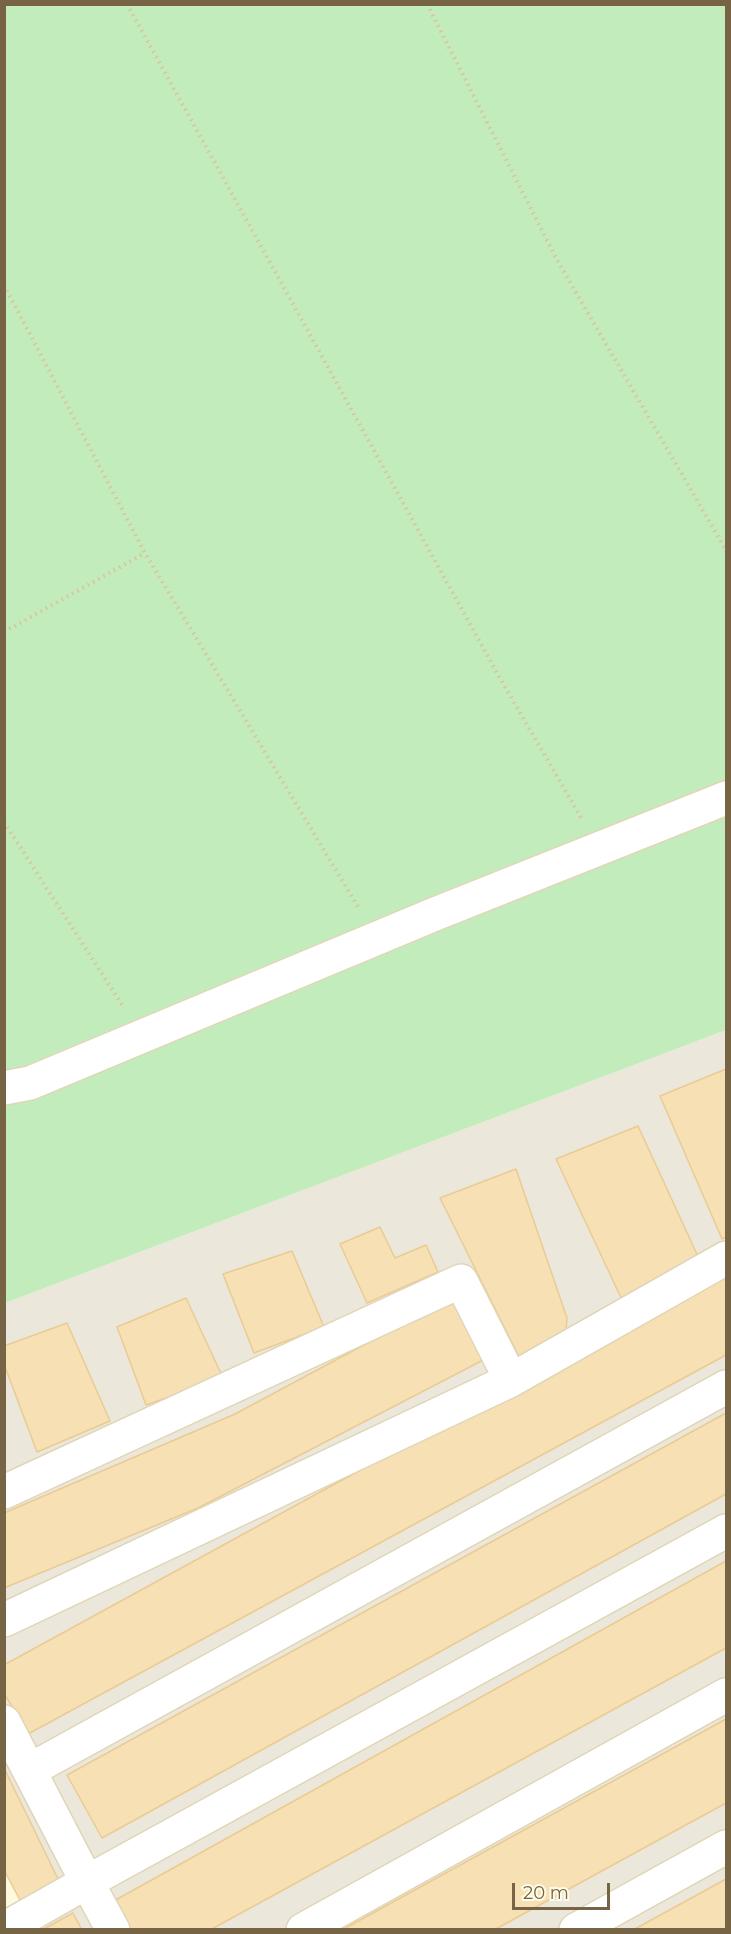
<!DOCTYPE html>
<style>
body{margin:0}
#map{position:relative;width:731px;height:1934px;overflow:hidden;background:#fefadf;font-family:Montserrat,sans-serif}
canvas{display:block}
.frame{position:absolute;inset:0;border:6px solid #766445;pointer-events:none}
.scale{position:absolute;left:512px;top:1883px;width:98px;height:27px;box-sizing:border-box;border:3px solid #766445;border-top:0;padding-left:8px;font-size:18px;line-height:21px;white-space:nowrap;color:#766445;-webkit-text-stroke:4px #fffce7;paint-order:stroke}
</style>
<div id="map">
<canvas width="731" height="1934"></canvas>
<div class="frame"></div>
<div class="scale">20 m</div>
</div>
<script>
const ctx = document.querySelector('canvas').getContext('2d');
ctx.lineJoin = 'round';
function paint(path, color) { ctx.fillStyle = color; ctx.fill(path, 'evenodd'); }
function trace(path, color, width, dash) { ctx.strokeStyle = color; ctx.lineWidth = width; ctx.lineCap = dash ? 'butt' : 'round'; ctx.setLineDash(dash || []); ctx.stroke(path); }
paint(new Path2D(`
 M726,1030V1929H43L5,1856V1303Z`), '#ece7db');
paint(new Path2D(`
 M5,5H726V1030L5,1303Z`), '#c3ecbc');
const building = new Path2D(`
 M726,1069V1237L722,1239L660,1096Z
 M638,1126L701,1263L623,1302L556,1159Z
 M516,1169L567,1318L565,1342L521,1361L440,1198Z
 M380,1227L395,1258L426,1245L438,1272L367,1303L340,1244Z
 M292,1251L324,1327L254,1353L223,1274Z
 M726,1270V1355L28,1734L4,1693V1665Z
 M457,1295L491,1356L198,1508L4,1588V1513L235,1414Z
 M186,1298L223,1378L146,1405L117,1327Z
 M67,1323L110,1421L37,1452L4,1364V1346Z
 M726,1413V1494L102,1838L67,1775Z
 M726,1561V1648L210,1930H128L112,1902Z
 M726,1719V1803L494,1930H342Z
 M4,1768L59,1881L21,1902L4,1870Z
 M726,1879V1930H633Z
 M73,1913L82,1930H42Z`);
paint(building, '#f6e0b4');
trace(building, '#eacb93', 1.5);
const minor = new Path2D(`
 M4,1088L30,1083L435,914L726,798
 M4,1492L461,1281L511,1380
 M4,1620L511,1380L726,1258
 M4,1722L87,1882L4,1929
 M30,1770L726,1387
 M113,1930L87,1882L726,1531
 M303,1930L726,1695
 M576,1930L726,1847`);
trace(minor, '#e0d6b7', 36);
trace(new Path2D(`
 M127,4L497,673L583,821
 M427,4L557,260L726,550
 M4,285L145,553L360,910
 M4,632L145,553
 M4,822L124,1008`), '#dac397', 4, [1.5, 4.5]);
trace(minor, '#fff', 33);
</script>
